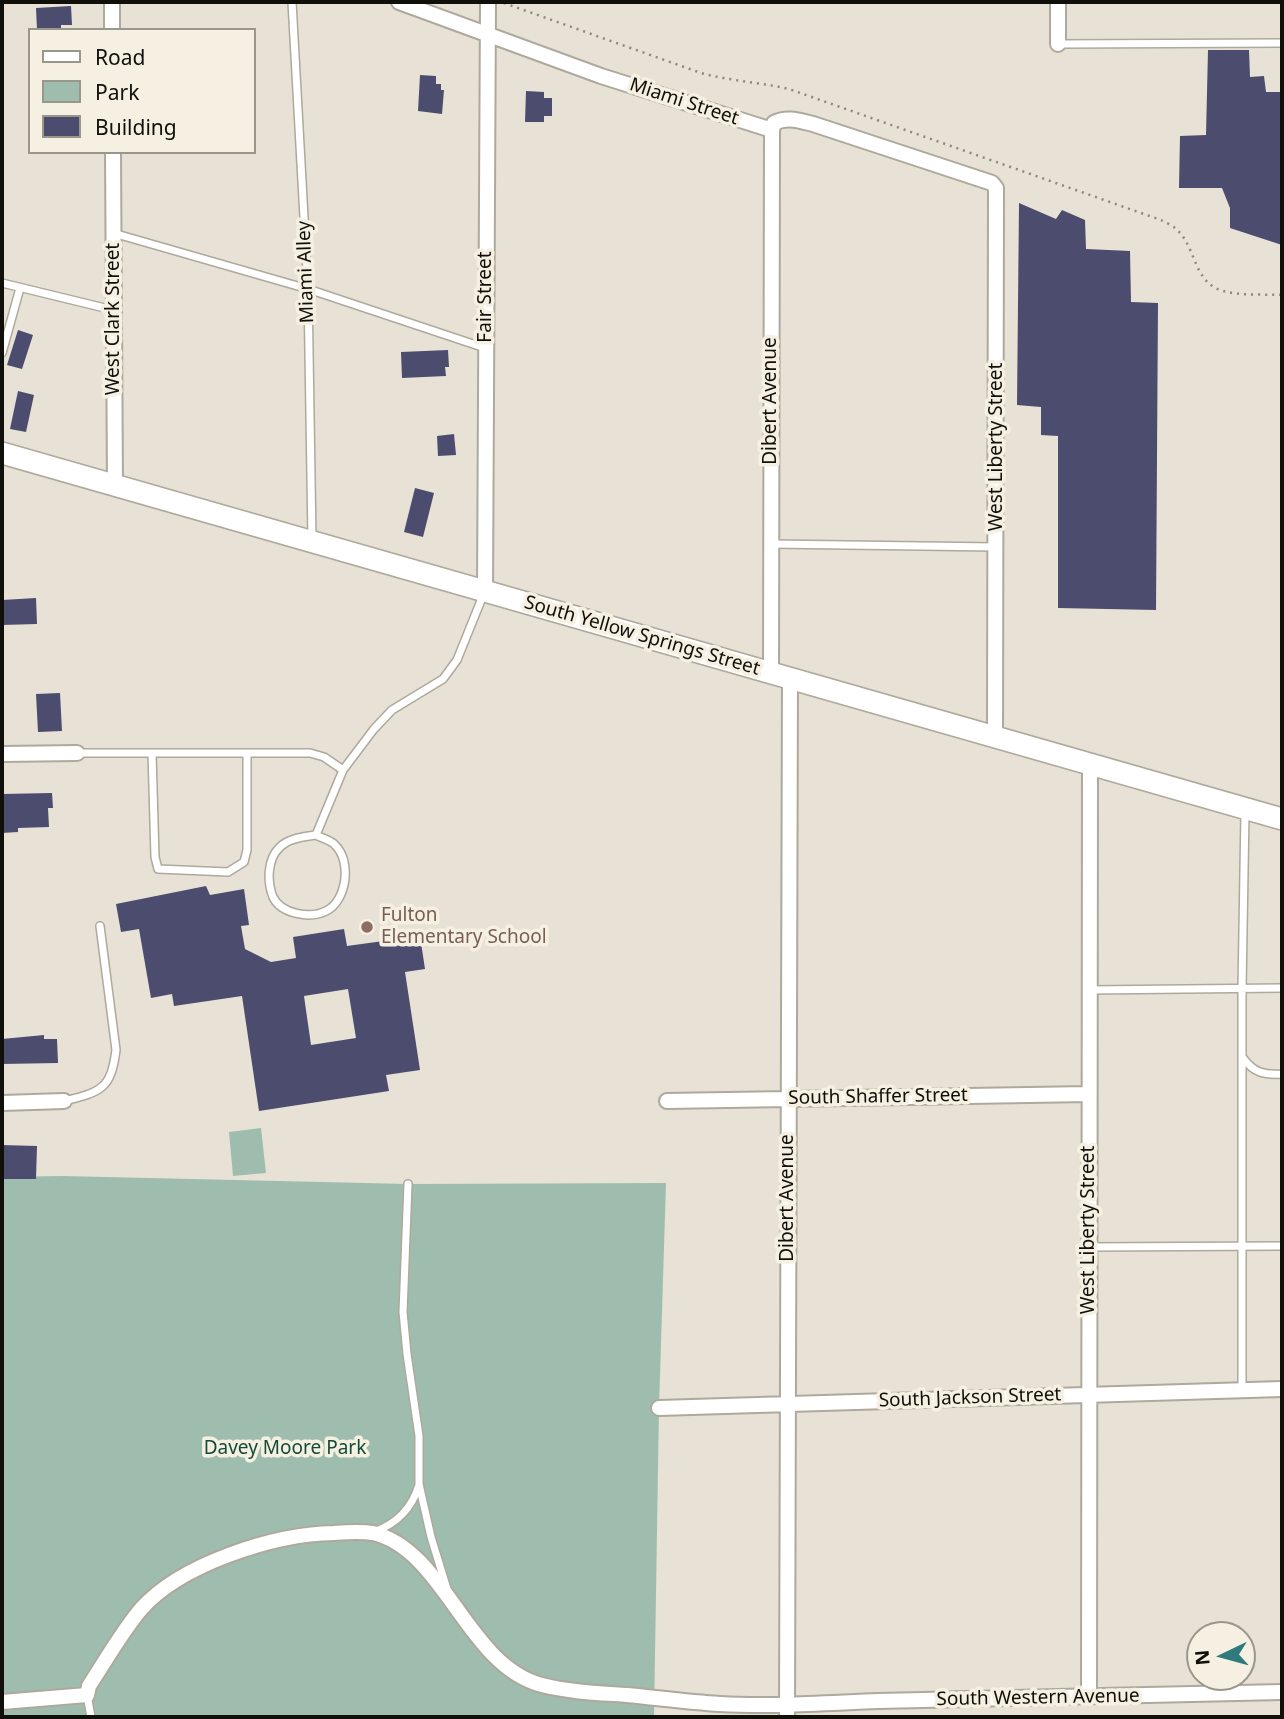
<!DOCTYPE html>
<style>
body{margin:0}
#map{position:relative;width:1284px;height:1719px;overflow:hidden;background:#e7e2d5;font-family:"Noto Sans",sans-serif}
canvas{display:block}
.frame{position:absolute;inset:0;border:4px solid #100f0a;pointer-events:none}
.legend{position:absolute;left:28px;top:28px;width:228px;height:126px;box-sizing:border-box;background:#f5f0e2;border:2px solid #99968c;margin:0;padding:9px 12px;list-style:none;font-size:21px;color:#100f0a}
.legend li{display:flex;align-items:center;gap:14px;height:35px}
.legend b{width:35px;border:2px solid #99968c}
.north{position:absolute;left:1186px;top:1621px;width:70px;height:70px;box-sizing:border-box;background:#f5f0e2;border:2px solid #99968c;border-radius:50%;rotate:265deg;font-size:19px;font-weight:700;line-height:28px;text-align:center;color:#100f0a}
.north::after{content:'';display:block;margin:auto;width:24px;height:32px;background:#307a7d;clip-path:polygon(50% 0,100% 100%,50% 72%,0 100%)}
</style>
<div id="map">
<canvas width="1284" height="1719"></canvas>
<div class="frame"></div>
<ul class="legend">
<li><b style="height:9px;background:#fff"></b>Road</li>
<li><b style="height:19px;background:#9fbdaf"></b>Park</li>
<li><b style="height:19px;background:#4b4c6e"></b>Building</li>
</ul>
<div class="north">N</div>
</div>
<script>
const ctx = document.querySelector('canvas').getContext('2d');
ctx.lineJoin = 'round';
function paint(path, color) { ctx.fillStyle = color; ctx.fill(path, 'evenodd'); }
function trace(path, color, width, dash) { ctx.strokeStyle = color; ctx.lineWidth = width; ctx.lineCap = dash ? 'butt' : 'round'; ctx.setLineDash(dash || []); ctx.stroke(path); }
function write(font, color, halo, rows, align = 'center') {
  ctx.font = font + ' "Noto Sans",sans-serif'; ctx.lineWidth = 7; ctx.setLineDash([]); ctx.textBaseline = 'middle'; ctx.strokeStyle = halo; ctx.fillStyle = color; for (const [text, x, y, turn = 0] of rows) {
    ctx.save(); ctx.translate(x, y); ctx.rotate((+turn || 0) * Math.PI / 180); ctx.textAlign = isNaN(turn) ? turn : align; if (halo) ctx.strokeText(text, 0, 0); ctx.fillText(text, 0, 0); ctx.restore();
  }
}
paint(new Path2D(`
 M261,1128L266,1173L233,1176L229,1132Z
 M62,1176L408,1184L666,1183L659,1408L654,1717H2V1177Z`), '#9fbdaf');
paint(new Path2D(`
 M71,6L72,25H61V28L37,30L36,8Z
 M1208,50H1249L1250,77L1264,76L1266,92H1282V245L1230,228V208L1222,188H1179L1180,136L1206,135Z
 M420,75L436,76V84H441V90H444L442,114L418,111Z
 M526,91L544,92V98H552V116H544V122H525Z
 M1019,203L1056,219L1062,210L1085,220L1086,249L1130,251L1131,302L1158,303L1156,610L1058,608V436L1041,435V407L1017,405Z
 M18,330L33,335L22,369L7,365Z
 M448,350L449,367H445L446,376L402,378L401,352Z
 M18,391L34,395L26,432L10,429Z
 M454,434L456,455L438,456L437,436Z
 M415,488L434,493L423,537L404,532Z
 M36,598L37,624L2,625V600Z
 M60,693L62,731L38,732L36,694Z
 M52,793L53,808H48L49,827L18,828V832L2,833V794Z
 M206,886L210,895L244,889L249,925L241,926L245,949L271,962L296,958L293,937L344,929L347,946L420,936L425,969L405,972L420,1070L386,1075L389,1091L259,1111L242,996L174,1006L172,994L151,998L139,929L121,932L116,904ZM348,989L356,1038L311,1045L304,996Z
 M44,1035V1039H57L58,1063L2,1064V1039Z
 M2,1145L37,1146L36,1179H2Z`), '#4b4c6e');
const lane = new Path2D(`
 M292,2L308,289L312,540
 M1058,44L1282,43
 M113,233L308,289L485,348
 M2,283L113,310
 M2,353L20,288
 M771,544L996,547
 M77,753H310L324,757L343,770
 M152,753L155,857L158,869L228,872L244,862L247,850V753
 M316,835C321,838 331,840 335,845C352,861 347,901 326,911C310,919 281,914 273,897C267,882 267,859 280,847C289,838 304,837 316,835L343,770L374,729L392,710L443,679L457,660L484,593
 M1089,990L1282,988
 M1243,1058C1254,1073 1264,1075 1282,1074
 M64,1101C101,1092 111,1089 116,1050L100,926
 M408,1184L403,1312L407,1354L419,1436V1484L431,1537L447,1589
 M1090,1247L1282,1246
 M1242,1390V989L1245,812
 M374,1532C396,1524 412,1508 419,1485
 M87,1695L91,1717`);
const street = new Path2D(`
 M112,2V30
 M399,2L601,76L772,130
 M1058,2V44
 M772,130L774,123C787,116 800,121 813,124L992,183L996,188L995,738
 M113,152L115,486
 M485,591L488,2
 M771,673L772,130
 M2,754L77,753
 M667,1101L1089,1094
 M2,1103L64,1101
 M659,1408L1282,1389
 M1089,1696L1090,765
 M2,1702L87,1695L89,1686C106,1660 121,1633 141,1609C181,1564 274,1534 334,1533C346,1532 361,1531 373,1533C445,1550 467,1666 542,1685C569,1692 599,1693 627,1695C658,1698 689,1702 720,1704C772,1707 826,1703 878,1701C1013,1698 1148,1695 1282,1692
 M787,1717L790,678`);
const secondary = new Path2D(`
 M2,453L1282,819`);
trace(lane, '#aea99d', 10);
trace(street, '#aea99d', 18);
trace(secondary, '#aea99d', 24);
trace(new Path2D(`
 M504,3L701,73C730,81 759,82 789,89L1161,220C1165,222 1171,225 1175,228C1197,246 1192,282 1223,291C1241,296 1263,294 1282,295`), '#8a877d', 2.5, [2, 5]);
trace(lane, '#fff', 7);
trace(street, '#fff', 14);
trace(secondary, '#fff', 21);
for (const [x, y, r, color] of [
 [367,927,7,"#8d6e63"]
]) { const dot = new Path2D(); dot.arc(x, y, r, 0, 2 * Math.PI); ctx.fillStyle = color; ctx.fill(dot); trace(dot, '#f5f0e2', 2.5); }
write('19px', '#100f0a', '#f5f0e2', [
 ["Miami Street",684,102,18],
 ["Miami Alley",306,272,-92],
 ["Fair Street",486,297,-90],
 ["West Clark Street",114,319,-90],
 ["Dibert Avenue",771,401,-90],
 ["West Liberty Street",997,447,-90],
 ["South Yellow Springs Street",642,636,16],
 ["South Shaffer Street",878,1097,-1],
 ["Dibert Avenue",788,1198,-90],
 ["West Liberty Street",1089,1230,-90],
 ["South Jackson Street",970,1398,-2],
 ["South Western Avenue",1038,1698,-1]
]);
write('19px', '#785e54', '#f5f0e2', [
 ["Fulton",381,916],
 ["Elementary School",381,938]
], 'left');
write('19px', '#124b37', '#f5f0e2', [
 ["Davey Moore Park",285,1449]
]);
</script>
